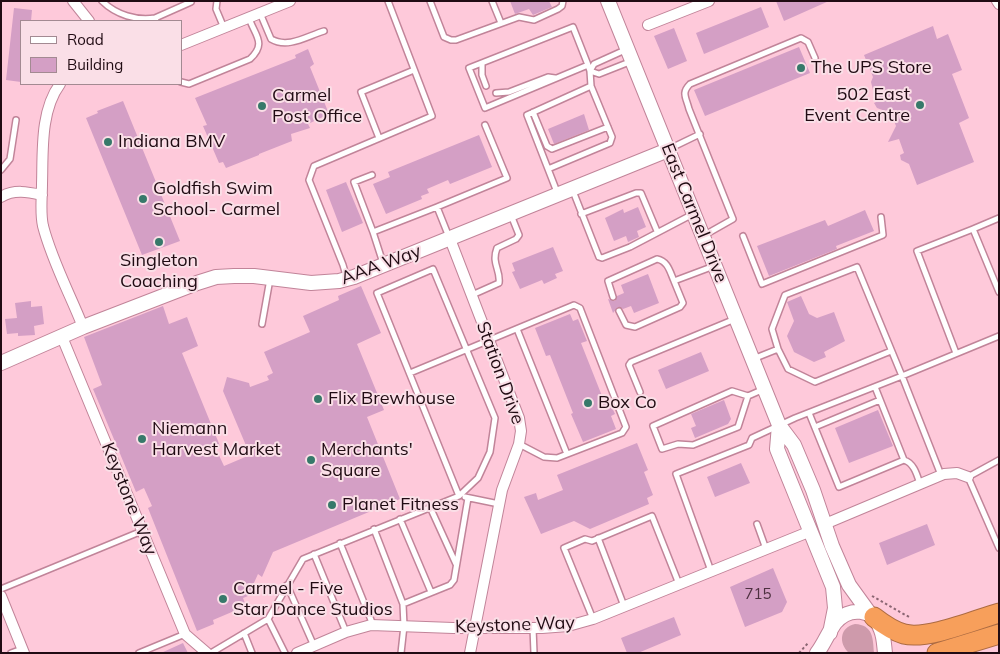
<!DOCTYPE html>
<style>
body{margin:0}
#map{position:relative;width:1000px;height:654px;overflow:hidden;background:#fec9da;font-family:Mulish,sans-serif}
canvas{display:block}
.frame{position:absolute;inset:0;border:2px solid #200b13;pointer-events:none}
.legend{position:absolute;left:20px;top:20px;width:162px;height:65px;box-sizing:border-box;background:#fadfe7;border:1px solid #a38a92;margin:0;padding:6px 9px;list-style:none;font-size:15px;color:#200b13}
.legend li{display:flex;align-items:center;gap:10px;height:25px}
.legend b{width:25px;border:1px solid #a38a92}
</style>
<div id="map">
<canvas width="1000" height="654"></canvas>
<div class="frame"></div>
<ul class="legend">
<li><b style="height:6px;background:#fff"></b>Road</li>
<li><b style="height:14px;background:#d49fc5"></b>Building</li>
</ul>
</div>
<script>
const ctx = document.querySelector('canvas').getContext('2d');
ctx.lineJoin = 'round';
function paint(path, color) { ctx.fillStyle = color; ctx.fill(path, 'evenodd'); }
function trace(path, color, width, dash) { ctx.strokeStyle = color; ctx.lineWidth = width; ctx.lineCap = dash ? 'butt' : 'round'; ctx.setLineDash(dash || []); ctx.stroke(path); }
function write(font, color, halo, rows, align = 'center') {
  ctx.font = font + ' Mulish,sans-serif'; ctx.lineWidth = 4; ctx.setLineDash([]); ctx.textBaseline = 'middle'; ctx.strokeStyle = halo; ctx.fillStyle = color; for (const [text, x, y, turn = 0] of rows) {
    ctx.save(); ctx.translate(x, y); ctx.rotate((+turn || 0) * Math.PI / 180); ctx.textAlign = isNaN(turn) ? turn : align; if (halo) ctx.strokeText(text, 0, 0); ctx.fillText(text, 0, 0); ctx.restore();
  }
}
paint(new Path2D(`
 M855,624C873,625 873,638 874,653H849C838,643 840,627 855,624Z`), '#ce9aab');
paint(new Path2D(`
 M510,1H549L552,7L533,15L529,9L515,14Z
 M776,1H829L784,21Z
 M761,7L769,27L704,54L696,33Z
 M14,8L32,10L31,21H21V82L6,80Z
 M933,26L937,39L948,34L962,70L952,74L969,118L959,123L974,162L917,185L909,164L901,160L900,155L904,153L899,139L888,142L896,126L891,113L877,108L874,103L876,102L871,82L873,77L864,55Z
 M674,28L687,61L668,69L654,36Z
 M799,47L810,73L705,116L694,90Z
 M308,49L314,64L310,67L329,114L308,124L310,128L291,134L292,141L259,154V155L226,168L223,162L219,163L203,126L207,125L195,98L296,58L295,55Z
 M123,101L180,241L142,255L86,118L98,113L97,111Z
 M584,114L589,130L554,144L548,129Z
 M479,135L492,167L450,184L448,180L427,189L429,193L421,196L422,199L386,214L373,184L390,177L388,172Z
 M346,182L363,223L342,232L326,190Z
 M638,207L646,227L637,231L639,237L628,242L626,236L614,241L605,218L623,209L624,213Z
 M865,210L874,231L836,246L837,249L769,276L757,246L825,220L828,226Z
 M553,247L563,271L555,274L557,278L544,284L542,280L520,289L512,272L515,271L512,263Z
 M648,274L659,303L634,313L631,306L623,309L618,307L613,313L608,299L615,301L617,296L624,293L621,285Z
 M361,286L381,333L357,344L384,410L367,417L400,499L273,552L262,577L258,574L248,596L243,598L246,606L213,620L214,624L197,631L148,508L152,506L144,488L136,492L93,389L102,385L84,337L163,306L169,324L187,317L198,346L182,353L220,446L216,449L224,466L250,455L223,391L227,377L249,383L250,387L269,380L267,376L273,373L264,352L310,332L303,316L339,300L338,296Z
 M801,296L809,314L817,318L834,312L845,341L824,352L826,357L814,362L794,352L787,336L794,321L787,302Z
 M31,301V307L42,306L44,324L34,326L35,335L18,336V333L7,334L5,319L17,318L15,303Z
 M570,314L573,321L578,319L587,341L581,343L604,401L608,399L615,414L611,416L616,429L583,442L571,414L573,413L550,355L546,356L535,328Z
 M701,352L709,371L666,389L658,370Z
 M724,400L731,419L728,424L695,438L691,428L696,426L691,414Z
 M878,410L893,446L849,463L835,428Z
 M637,443L648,470L644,472L653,495L647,498L649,504L590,529L574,521L541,534L524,497L536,493L538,500L563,490L557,475Z
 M741,463L750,483L715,497L707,477Z
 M927,524L935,545L887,565L879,543Z
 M773,568L787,602L782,612L745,627L730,587Z
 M674,617L681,635L638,653H627L621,638Z
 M183,643L188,653H161Z`), '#d49fc5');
const lane = new Path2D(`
 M102,1C116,15 137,21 155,18L156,21
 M217,1L216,9L224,28
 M430,1L444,37L451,40H456L519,17L534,20L558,9L562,6L563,1
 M492,1L501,23
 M260,13L271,39C288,49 307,36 324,31
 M155,18L191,2
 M482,63V75L486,86
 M590,71L599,74L632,61
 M590,71L594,64L625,50
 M181,82L189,84L250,59C267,43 255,36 249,18
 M496,93L509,92L548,77L555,78
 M533,112L547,146L552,149L608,127
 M379,138L361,92L414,70
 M669,149L700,134
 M548,169L610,143L612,137L591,86
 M1,170L10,159L16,120
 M372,175L354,182L373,232
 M573,191L599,257L602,258L630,247L693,214
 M557,192L527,115L591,86L590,71L588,65L573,27L469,68L485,108L588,65
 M437,207L507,178L485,125
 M581,214L636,193H641L657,231
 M999,218L973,229L999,292
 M703,236L733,219L689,109C686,97 681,93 690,84L801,38L808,42L815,58
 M743,236L762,284L883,235L881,217
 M383,263L373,232L437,207L449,237
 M347,279L343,265L309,180L314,166L432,116L388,1
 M472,295L499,283C501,270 491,264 497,248L516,239L519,235L511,215
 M613,297L608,281L657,259C668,261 670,272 674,281L714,266
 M619,311L626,325L635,327L680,307L683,303L674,281
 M262,324L270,279
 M517,329L567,454
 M778,349L788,369L815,382L891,351
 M956,353L917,251L973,229
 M753,359L778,349L772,329L785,295L857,267L902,376L999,336
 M410,373L574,305L580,308L626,427L622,433L557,458L544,457L519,444
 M640,392L629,365L631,362L735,319
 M748,396L738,427L693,445L678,444L662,449L653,426L732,391L748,396L764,389
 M809,413L839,487L904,460L875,387
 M815,427L880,400
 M904,460C914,463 917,475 920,484
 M999,460L968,477L999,548
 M465,497L499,504
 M430,507L456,564
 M400,519L431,592
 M757,524L766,549
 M374,529L403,604L404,626L401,653
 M598,538L624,606
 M340,543L373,625
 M314,554L346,632
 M711,571L676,474L749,445L752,438L795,418L902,376L941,475
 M287,585L314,646
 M1,589L142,531
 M403,604L450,585L454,580L468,498
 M268,619L285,653
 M593,619L564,548L585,539L592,541L652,516L679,584
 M533,628L534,653
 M244,633L252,653
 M11,653L22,649
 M139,653L185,634
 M211,653L268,619L303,559L459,496L478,478L490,452L495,418L433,269L377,293L459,496`);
const street = new Path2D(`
 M73,1L89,21
 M997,1L999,4
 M648,25L709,1
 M181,45L290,1
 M60,84C40,111 43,152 42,184C42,198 40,213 43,226C52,261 70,294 83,327
 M1,197C14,189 28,192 42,195
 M450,239L519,418L521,431L519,444L502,490L470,653
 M62,337L185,634L207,653
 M825,524L944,474L957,473L968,477
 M1,596L24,653
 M297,653L346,632L371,625L453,628H542L568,626L593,619L811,531`);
const secondary = new Path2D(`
 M608,1L779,425L794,445L813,490L832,546L849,585L870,614
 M1,363L83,327L197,283L216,277L234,276H254L311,283L339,281L354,277L668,150
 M779,425L777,449L833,587L835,608L830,633
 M817,653C824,644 828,633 835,623C849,606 874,608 881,630C884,637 884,645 885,653`);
const highway = new Path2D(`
 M874,617C883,624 893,631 904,634C927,640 975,620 999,613
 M937,653L999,634`);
trace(lane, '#c18499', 8);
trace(street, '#c18499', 12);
trace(secondary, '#c18499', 16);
trace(highway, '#ac6b42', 21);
trace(new Path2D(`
 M872,596L909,617V619
 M799,653L809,642`), '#8b6673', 2, [2.5, 2.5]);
trace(lane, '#fff', 5);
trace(street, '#fff', 10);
trace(secondary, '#fff', 14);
trace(highway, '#f79f5b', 19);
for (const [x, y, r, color] of [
 [801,68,5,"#37796a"],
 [920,105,5,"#37796a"],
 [262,106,5,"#37796a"],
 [108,142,5,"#37796a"],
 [143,199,5,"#37796a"],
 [159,242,5,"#37796a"],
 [318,399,5,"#37796a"],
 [588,403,5,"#37796a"],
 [142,439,5,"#37796a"],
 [311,460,5,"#37796a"],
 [332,505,5,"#37796a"],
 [223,599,5,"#37796a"]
]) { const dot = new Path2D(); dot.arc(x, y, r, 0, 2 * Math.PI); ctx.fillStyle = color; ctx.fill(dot); trace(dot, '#fadfe7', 2); }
write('15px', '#4d3040', null, [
 ["715",758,594]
]);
write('18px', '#200b13', '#fadfe7', [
 ["The UPS Store",811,68],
 ["502 East",910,95,"right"],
 ["Event Centre",910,116,"right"],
 ["Carmel",272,96],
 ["Post Office",272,117],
 ["Indiana BMV",118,142],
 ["Goldfish Swim",153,189],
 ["School- Carmel",153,210],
 ["Singleton",159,261,"center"],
 ["Coaching",159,282,"center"],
 ["Flix Brewhouse",328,399],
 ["Box Co",598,403],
 ["Niemann",152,429],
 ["Harvest Market",152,450],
 ["Merchants'",321,450],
 ["Square",321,471],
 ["Planet Fitness",342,505],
 ["Carmel - Five",233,589],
 ["Star Dance Studios",233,610]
], 'left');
write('18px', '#200b13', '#fadfe7', [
 ["East Carmel Drive",694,213,68],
 ["AAA Way",381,265,-20],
 ["Station Drive",500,373,70],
 ["Keystone Way",129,499,68],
 ["Keystone Way",515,625,-2]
]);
</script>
